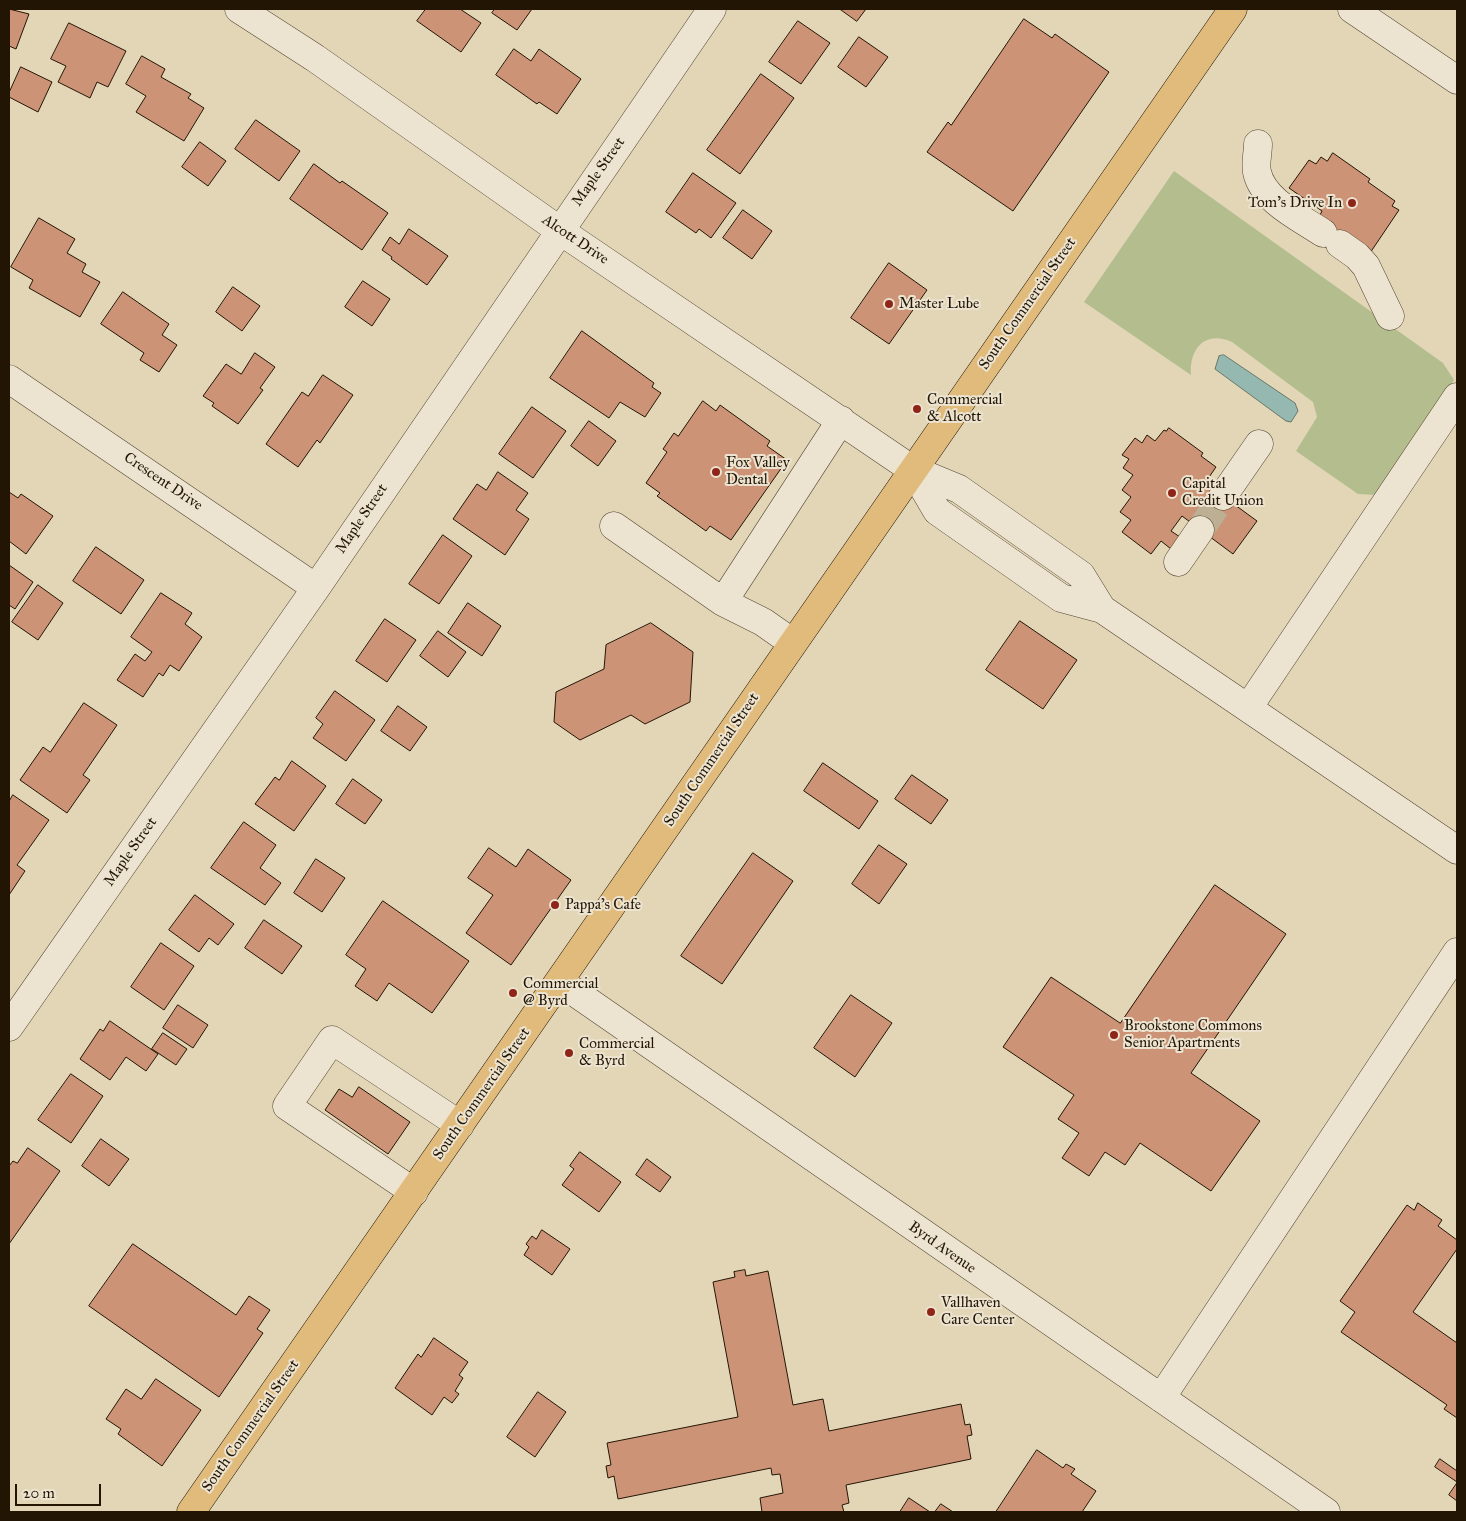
<!DOCTYPE html>
<style>
body{margin:0}
#map{position:relative;width:1466px;height:1521px;overflow:hidden;background:#e2d6b7;font-family:"IM FELL Great Primer",serif}
canvas{display:block}
.frame{position:absolute;inset:0;border:10px solid #231504;pointer-events:none}
.scale{position:absolute;left:15px;top:1484px;width:86px;height:22px;box-sizing:border-box;border:2px solid #231504;border-top:0;padding-left:6px;font-size:15px;line-height:18px;white-space:nowrap;color:#231504;-webkit-text-stroke:4px #ece4d0;paint-order:stroke}
</style>
<div id="map">
<canvas width="1466" height="1521"></canvas>
<div class="frame"></div>
<div class="scale">20 m</div>
</div>
<script>
const ctx = document.querySelector('canvas').getContext('2d');
ctx.lineJoin = 'round';
function paint(path, color) { ctx.fillStyle = color; ctx.fill(path, 'evenodd'); }
function trace(path, color, width, dash) { ctx.strokeStyle = color; ctx.lineWidth = width; ctx.lineCap = dash ? 'butt' : 'round'; ctx.setLineDash(dash || []); ctx.stroke(path); }
function write(font, color, halo, rows, align = 'center') {
  ctx.font = font + ' "IM FELL Great Primer",serif'; ctx.lineWidth = 4; ctx.setLineDash([]); ctx.textBaseline = 'middle'; ctx.strokeStyle = halo; ctx.fillStyle = color; for (const [text, x, y, turn = 0] of rows) {
    ctx.save(); ctx.translate(x, y); ctx.rotate((+turn || 0) * Math.PI / 180); ctx.textAlign = isNaN(turn) ? turn : align; if (halo) ctx.strokeText(text, 0, 0); ctx.fillText(text, 0, 0); ctx.restore();
  }
}
paint(new Path2D(`
 M1174,171L1443,363L1454,380L1377,495L1358,494L1296,451L1317,417L1313,402L1232,342C1205,330 1189,349 1191,375L1084,302Z`), '#b4bd8e');
const water = new Path2D(`
 M1224,355L1295,403L1298,411L1291,422L1286,421L1215,369L1219,356Z`);
paint(water, '#95b9b0');
trace(water, '#67776b', 1);
const building = new Path2D(`
 M9,9L29,14L16,49L9,46Z
 M426,9H460L481,23L461,52L417,21Z
 M495,9H532L517,30L492,13Z
 M840,9H866L857,21Z
 M1024,19L1052,38L1055,34L1109,72L1013,211L927,152L948,122L951,125Z
 M798,21L830,43L801,84L769,62Z
 M69,23L126,51L108,87L97,82L90,98L58,82L66,66L51,59Z
 M859,37L888,57L866,87L838,67Z
 M514,49L531,61L539,49L581,79L557,114L539,102L537,104L496,75Z
 M142,56L165,69L161,77L191,94L188,98L204,108L184,141L136,112L146,96L126,84Z
 M21,67L52,82L38,112L9,97V93Z
 M761,74L794,98L740,174L707,150Z
 M256,120L300,151L279,181L235,149Z
 M200,142L226,161L208,186L182,167Z
 M1333,153L1370,179L1368,182L1395,201L1392,206L1399,210L1370,253H1334L1317,241L1319,217L1322,211L1289,188L1309,160L1316,164L1321,157L1327,161Z
 M314,164L340,183L342,181L388,213L362,250L290,199Z
 M693,173L736,203L711,238L699,229L696,233L666,212Z
 M743,210L772,231L752,259L723,238Z
 M39,218L75,239L67,253L86,264L82,272L100,282L80,317L29,288L33,280L11,267Z
 M409,229L448,256L427,285L391,259L392,257L382,250L390,237L399,244Z
 M889,263L927,290L889,344L851,318Z
 M363,281L390,299L372,326L345,307Z
 M233,287L260,306L242,331L216,312Z
 M123,292L169,324L162,335L177,345L159,372L140,360L144,353L101,324Z
 M582,331L654,383L652,387L661,393L645,417L620,402L609,418L550,378Z
 M255,353L275,367L260,388L263,390L238,424L212,406L214,403L203,396L226,364L241,374Z
 M323,375L353,395L320,443L317,440L298,467L266,444L302,392L308,396Z
 M703,401L716,411L720,405L770,441L767,446L787,460L731,540L710,526L706,531L657,496L660,493L646,483L667,452L663,449L674,433L678,436Z
 M532,407L566,431L533,478L499,454Z
 M589,421L616,441L598,466L571,446Z
 M1169,428L1203,453L1201,456L1216,467L1205,483L1257,521L1233,554L1182,516L1171,531L1180,537L1171,549L1161,541L1151,554L1122,532L1131,520L1120,512L1131,497L1122,490L1133,475L1123,468L1129,459L1122,455L1135,438L1142,443L1147,435L1155,441L1164,430L1166,431Z
 M498,472L528,493L516,510L529,519L505,555L453,519L477,484L486,490Z
 M9,492L18,498L21,494L53,516L26,554L9,541Z
 M443,535L472,556L439,604L409,584Z
 M96,547L144,580L121,614L73,581Z
 M9,565L33,582L15,609L9,605Z
 M38,585L63,603L38,640L12,622Z
 M161,593L192,613L185,624L202,637L179,671L170,665L163,676L159,673L143,697L117,680L135,654L145,661L152,652L131,637Z
 M468,603L501,626L482,656L448,633Z
 M385,619L416,640L387,682L356,661Z
 M1020,621L1077,660L1043,709L986,670Z
 M651,623L693,652L690,702L645,724L631,715L580,740L554,722L556,692L604,669L606,645Z
 M438,631L466,652L448,677L420,656Z
 M335,691L375,720L346,761L313,738L323,724L316,718Z
 M84,703L117,725L83,775L90,780L67,813L20,780L43,747L50,752Z
 M398,706L427,727L410,751L381,731Z
 M292,761L326,786L294,831L255,804L275,777L279,780Z
 M823,763L878,801L859,829L804,791Z
 M912,775L948,800L931,824L895,799Z
 M353,779L382,800L365,824L336,804Z
 M13,795L49,820L17,865L25,871L9,895V802Z
 M244,822L276,845L260,868L281,883L265,905L211,868Z
 M879,845L907,864L879,904L852,884Z
 M489,848L516,867L528,849L571,880L511,965L466,933L493,895L468,878Z
 M753,853L793,881L722,984L681,956Z
 M316,859L345,878L322,912L294,893Z
 M1215,885L1286,934L1191,1073L1260,1121L1211,1191L1140,1143L1125,1165L1105,1152L1089,1176L1062,1158L1079,1133L1058,1119L1074,1095L1003,1047L1051,977L1120,1023Z
 M195,895L234,924L218,945L209,938L199,952L169,930Z
 M383,901L469,961L432,1013L389,983L377,1001L355,986L366,969L346,955Z
 M264,920L302,946L282,974L245,948Z
 M161,943L194,966L164,1010L131,987Z
 M851,995L892,1023L855,1077L814,1048Z
 M178,1005L208,1025L193,1048L163,1028Z
 M110,1021L158,1054L146,1071L126,1057L110,1080L80,1059L100,1029L103,1031Z
 M163,1033L187,1049L176,1065L152,1049Z
 M71,1074L103,1096L71,1143L38,1120Z
 M359,1087L410,1122L388,1154L325,1110L339,1089L352,1097Z
 M101,1139L129,1159L109,1186L82,1166Z
 M28,1148L60,1171L9,1244V1166L13,1161L17,1163Z
 M580,1152L621,1182L599,1212L562,1185L574,1169L570,1166Z
 M647,1159L671,1177L660,1192L636,1175Z
 M1418,1203L1442,1220L1438,1226L1457,1240V1249L1413,1312L1457,1343V1418L1444,1409L1447,1405L1341,1332L1355,1312L1340,1301L1407,1205L1414,1210Z
 M542,1230L570,1249L552,1275L524,1255L529,1247L526,1244L532,1236L536,1239Z
 M133,1244L236,1315L249,1296L270,1310L257,1329L263,1333L219,1397L89,1306Z
 M745,1270L746,1276L768,1271L793,1405L823,1399L829,1431L961,1404L965,1425L970,1424L972,1435L967,1436L971,1459L846,1485L849,1503L842,1505L844,1512H762L760,1498L783,1493L780,1474L772,1475L771,1468L618,1499L614,1476L608,1478L606,1466L611,1465L607,1443L738,1417L713,1282L735,1277L734,1272Z
 M434,1338L468,1362L459,1375L463,1378L455,1391L459,1394L452,1403L444,1397L432,1415L395,1388L418,1354L421,1357Z
 M156,1379L201,1410L162,1466L118,1434L121,1429L106,1419L126,1389L141,1399Z
 M538,1392L566,1412L535,1457L507,1437Z
 M1037,1450L1063,1468L1066,1464L1075,1469L1071,1474L1096,1491L1082,1512H996Z
 M1440,1459L1457,1471V1482L1435,1467Z
 M1457,1483V1501L1449,1495Z
 M909,1498L930,1512H900Z
 M941,1504L953,1512H935Z`);
paint(building, '#cc9377');
trace(building, '#231504', 1);
trace(new Path2D(`
 M1200,530L1223,496`), '#bcaf93', 28, [28, 14]);
const minor = new Path2D(`
 M239,9L315,58L559,230L913,470L959,489L1081,575L1102,609
 M1352,9L1457,80
 M1258,144C1258,153 1255,164 1257,172C1263,201 1301,218 1323,233
 M1340,244L1357,256L1366,266L1390,316
 M9,379L316,588
 M913,470L937,511L1061,598L1102,609L1457,850
 M1223,496L1259,444
 M614,526L723,602L763,622L793,643
 M1178,562L1200,530
 M723,602L841,420
 M1248,708L1457,397
 M560,982L1326,1512
 M9,1027L316,588L712,9
 M414,1192L287,1106L332,1040L460,1125
 M1161,1398L1457,952`);
const major = new Path2D(`
 M191,1512L1233,9`);
trace(minor, '#534531', 29);
trace(major, '#231504', 29);
trace(minor, '#ece4d0', 28);
trace(major, '#e1bb7c', 28);
for (const [x, y, r, color] of [
 [1352,203,5,"#8f2418"],
 [889,304,5,"#8f2418"],
 [917,409,5,"#8f2418"],
 [716,472,5,"#8f2418"],
 [1172,493,5,"#8f2418"],
 [555,905,5,"#8f2418"],
 [513,993,5,"#8f2418"],
 [1114,1035,5,"#8f2418"],
 [569,1053,5,"#8f2418"],
 [931,1312,5,"#8f2418"]
]) { const dot = new Path2D(); dot.arc(x, y, r, 0, 2 * Math.PI); ctx.fillStyle = color; ctx.fill(dot); trace(dot, '#ece4d0', 2); }
write('15px', '#231504', '#ece4d0', [
 ["Maple Street",599,172,-55],
 ["Alcott Drive",575,240,34],
 ["South Commercial Street",1028,304,-55],
 ["Crescent Drive",163,482,34],
 ["Maple Street",362,519,-56],
 ["South Commercial Street",712,760,-56],
 ["Maple Street",131,852,-55],
 ["South Commercial Street",482,1094,-55],
 ["Byrd Avenue",942,1248,35],
 ["South Commercial Street",251,1426,-55]
]);
write('15px', '#231504', '#ece4d0', [
 ["Tom's Drive In",1342,203,"right"],
 ["Master Lube",899,304],
 ["Commercial",927,400],
 ["& Alcott",927,417],
 ["Fox Valley",726,463],
 ["Dental",726,480],
 ["Capital",1182,484],
 ["Credit Union",1182,501],
 ["Pappa's Cafe",565,905],
 ["Commercial",523,984],
 ["@ Byrd",523,1001],
 ["Brookstone Commons",1124,1026],
 ["Senior Apartments",1124,1043],
 ["Commercial",579,1044],
 ["& Byrd",579,1061],
 ["Vallhaven",941,1303],
 ["Care Center",941,1320]
], 'left');
</script>
